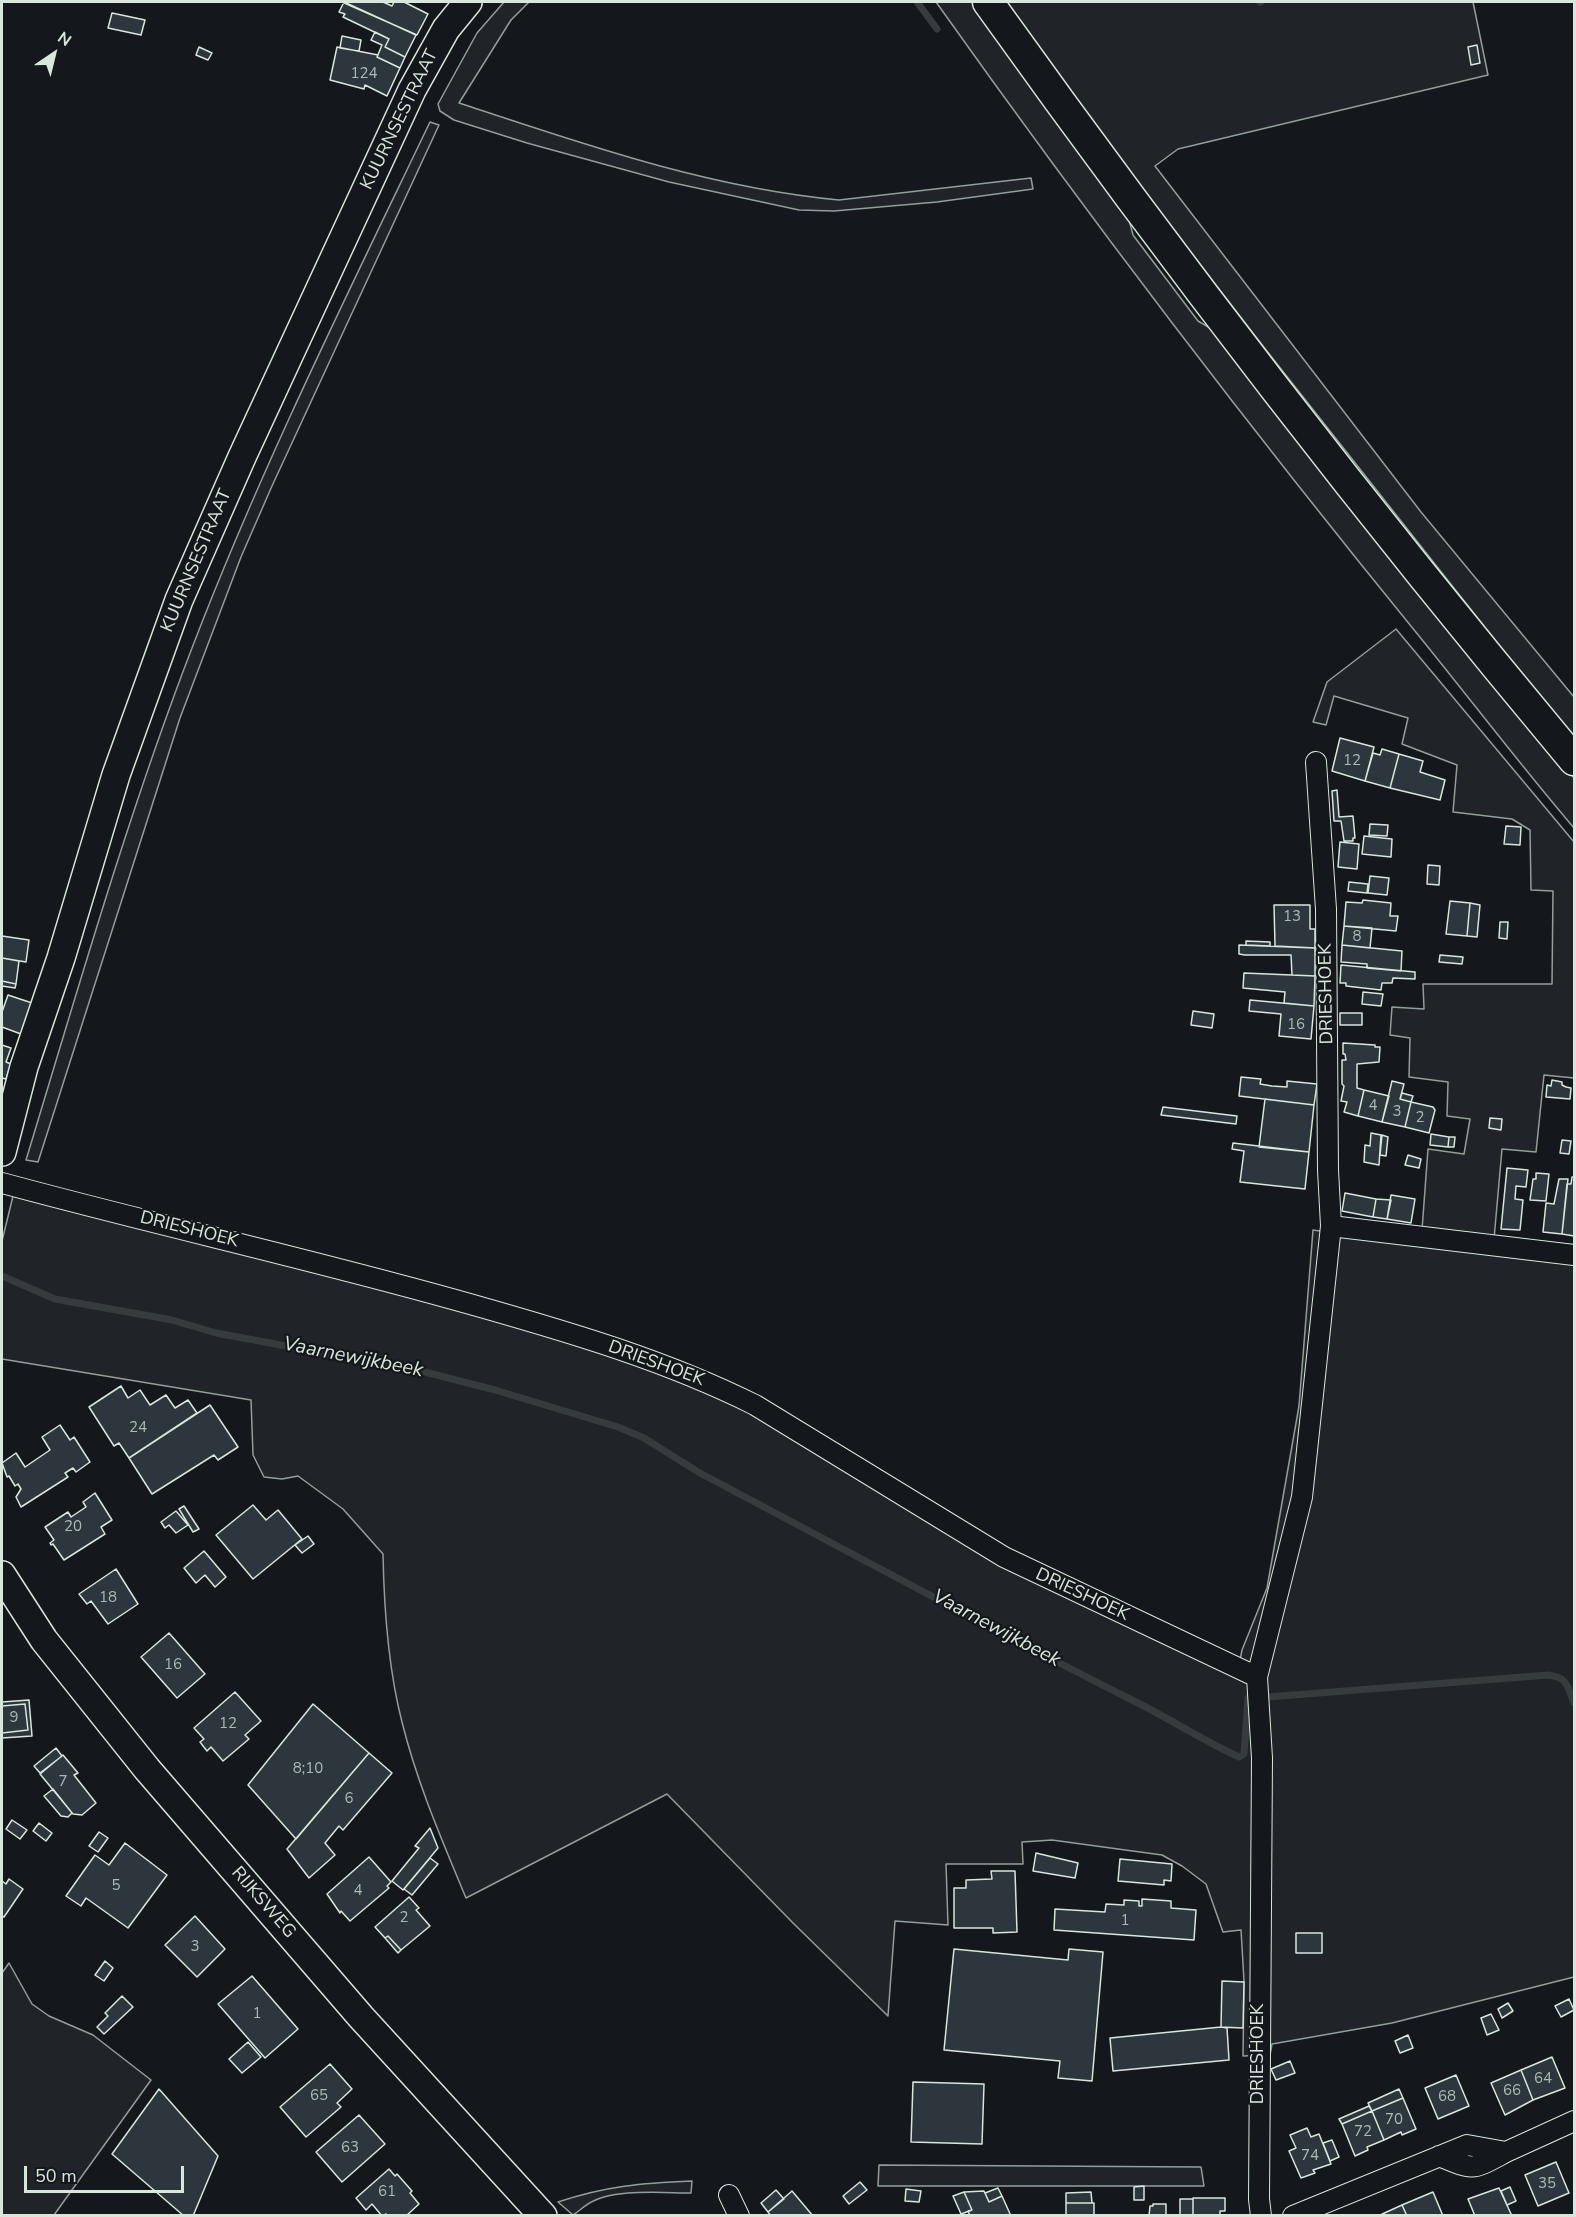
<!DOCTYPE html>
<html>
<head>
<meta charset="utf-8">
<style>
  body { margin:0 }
  #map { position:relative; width:1576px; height:2217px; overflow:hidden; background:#14181c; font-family:"Nunito Sans",sans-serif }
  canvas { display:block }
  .frame { position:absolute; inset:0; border:3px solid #d8e6dc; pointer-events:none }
  .north { position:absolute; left:24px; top:24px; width:60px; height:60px; -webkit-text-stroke:4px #14181c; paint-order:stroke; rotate:35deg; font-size:16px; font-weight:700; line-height:24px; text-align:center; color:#d8e6dc }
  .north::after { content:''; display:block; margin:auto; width:21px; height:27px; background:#d8e6dc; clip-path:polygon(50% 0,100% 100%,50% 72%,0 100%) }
  .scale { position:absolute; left:24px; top:2166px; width:160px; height:27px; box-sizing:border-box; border:3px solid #d8e6dc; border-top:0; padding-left:8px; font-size:18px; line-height:21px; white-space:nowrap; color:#d8e6dc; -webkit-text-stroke:4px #14181c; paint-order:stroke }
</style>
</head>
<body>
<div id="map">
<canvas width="1576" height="2217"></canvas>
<div class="frame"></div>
<div class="north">N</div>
<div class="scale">50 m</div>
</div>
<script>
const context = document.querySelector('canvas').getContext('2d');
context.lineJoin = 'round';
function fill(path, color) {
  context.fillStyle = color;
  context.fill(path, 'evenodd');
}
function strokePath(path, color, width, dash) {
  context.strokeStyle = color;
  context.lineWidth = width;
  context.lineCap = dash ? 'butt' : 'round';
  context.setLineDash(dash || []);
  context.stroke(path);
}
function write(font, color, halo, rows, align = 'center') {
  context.font = font + ' "Nunito Sans",sans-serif';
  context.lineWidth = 4.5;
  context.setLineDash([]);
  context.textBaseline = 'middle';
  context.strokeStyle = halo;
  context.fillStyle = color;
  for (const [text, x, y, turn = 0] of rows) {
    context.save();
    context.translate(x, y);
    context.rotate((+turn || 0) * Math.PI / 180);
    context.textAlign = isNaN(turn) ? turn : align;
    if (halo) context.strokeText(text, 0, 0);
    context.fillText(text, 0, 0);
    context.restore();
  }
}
const green = new Path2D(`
  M504 2H529L511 20 459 103C583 144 709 188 839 200L1031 178 1033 189 937 202 834 211 799 210 669 182 527 143 454 120 440 111 438 104 477 33Z
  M936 2H973L1127 212 1133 235 1198 321 1217 332 1407 576 1574 778V828C1521 766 1471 700 1419 636 1251 430 1090 219 936 2Z
  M1005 2H1473L1488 75 1178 149 1155 166 1421 512 1574 697V737L1517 668 1266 350 1151 201Z
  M430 122 439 125 272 486 241 557 180 718 38 1162 26 1160C78 989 128 814 192 648 261 468 347 295 430 122Z
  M1396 629 1574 842V1078L1544 1075 1536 1152 1502 1149 1494 1239 1422 1230 1428 1149 1464 1154 1470 1119 1447 1116 1448 1082 1409 1077 1410 1038 1390 1035 1392 1007 1424 1009 1423 984H1552L1553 891 1531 890 1530 830 1512 819 1453 812 1457 765 1402 744 1408 718 1334 696 1326 725 1313 722 1327 682Z
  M13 1196 410 1294 674 1375 725 1399 1237 1675 1242 1650 1267 1588 1299 1406 1313 1230 1367 1238 1574 1263V1977L1392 2023 1272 2044 1270 2055 1243 2056 1244 1981 1241 1930 1223 1932 1206 1884 1182 1866 1162 1855 1052 1840 1022 1842 1023 1864H946L948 1925 895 1921 888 2016 793 1923 667 1794 466 1898C442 1840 417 1783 402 1722 388 1668 384 1609 383 1554L343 1509 298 1476 282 1479 264 1477 253 1455 251 1400 2 1359V1241Z
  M9 1963 32 2004 49 2016 93 2035 151 2080 54 2215H2V1973Z
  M879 2165 1201 2167 1204 2186H878Z
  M692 2181 691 2193C662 2193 613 2188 588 2204 583 2207 578 2212 573 2215L558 2202C606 2186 642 2183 692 2181Z`);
fill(green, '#202428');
strokePath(green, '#939e99', 1.5);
strokePath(new Path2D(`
  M917 2 937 29
  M1260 2H1261
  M2 1276 55 1299 172 1320 216 1333 421 1371 495 1390 618 1427 644 1438 695 1470
  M698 1472C842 1548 985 1626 1130 1699 1167 1717 1202 1740 1239 1757L1244 1754 1248 1698
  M1268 1697 1548 1675C1568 1677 1567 1686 1574 1703`), '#363b3e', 7);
const building = new Path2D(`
  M342 2H383L392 6 394 2H404L428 14 417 35Z
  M344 2 416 35 405 57 385 47 389 39 343 17 345 14 339 12Z
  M112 13 145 20 141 35 108 28Z
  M375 32 389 39 385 47 405 57 400 68 377 57 382 45 371 40Z
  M342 36 361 40 359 51 340 48Z
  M1477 45 1480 63 1471 65 1468 47Z
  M199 47 212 53 208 60 196 55Z
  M337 47 378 55 377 57 400 68 387 96 365 85 364 89 330 80Z
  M1340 738 1374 747 1365 781 1332 771Z
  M1382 749 1399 754 1390 788 1365 781 1373 753 1380 755Z
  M1399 754 1423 761 1420 772 1445 780 1440 800 1390 788Z
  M1337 790 1339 817 1353 816 1355 838H1353V841H1344L1341 821H1334L1332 791Z
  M1370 824 1388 825 1387 836 1369 835Z
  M1506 826 1521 827 1520 845 1504 844Z
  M1364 836 1392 839 1391 857 1362 854Z
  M1340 842 1359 844 1357 869 1338 867Z
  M1428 865 1440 866 1439 885 1427 884Z
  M1370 876 1389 878 1387 895 1368 893Z
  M1349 882 1368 884 1367 893 1348 891Z
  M1363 900 1391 903 1390 916H1398L1396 931 1344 926 1346 902 1362 903Z
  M1450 901 1470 903 1467 936 1446 934Z
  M1470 903 1480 905 1477 937 1467 936Z
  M1274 905H1310V929H1315V948L1275 946Z
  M1500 922H1508L1507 939 1499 938Z
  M1344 926 1372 928 1370 948 1342 945Z
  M2 936 29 940 26 962 2 958Z
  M1246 941 1270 942V946L1246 945Z
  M1239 945 1315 948V976L1292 975 1291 955H1245L1239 954Z
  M1342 945 1402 951 1401 971 1367 968V964L1341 962Z
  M1440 955 1463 957 1462 964 1439 962Z
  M2 958 19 961 16 984 2 981Z
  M1341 965 1415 972V979L1393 978 1392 983H1382L1381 990 1346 986V983H1340Z
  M1244 973 1315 976 1314 1006 1284 1003 1285 992 1243 988Z
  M2 981 16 984 15 988 2 986Z
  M1363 992 1383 994 1381 1006 1362 1004Z
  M8 995 32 1003 21 1034 2 1027V1012Z
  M1250 1000 1314 1006 1311 1039 1279 1036 1281 1014 1249 1011Z
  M1193 1011 1214 1014 1212 1028 1191 1025Z
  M1340 1013H1362V1025H1340Z
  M1343 1043 1375 1045V1047H1380L1379 1062 1357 1064V1088L1364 1090 1358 1116 1344 1112 1347 1102 1341 1101 1344 1086 1342 1084V1060H1346L1345 1054H1343Z
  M2 1045 11 1048 6 1062 11 1064 6 1079 2 1078Z
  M1241 1077 1261 1079 1260 1084 1272 1086 1287 1087V1081L1317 1084 1314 1105 1239 1096Z
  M1552 1080 1562 1082V1085L1566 1087 1571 1088 1570 1099 1546 1097 1547 1085 1551 1086Z
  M1392 1081 1404 1084 1400 1099 1411 1102 1405 1127 1382 1122Z
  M1364 1090 1389 1096 1382 1122 1358 1116Z
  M1402 1093 1413 1096 1411 1102 1400 1099Z
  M1265 1099 1314 1105 1309 1152 1259 1147Z
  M1411 1102 1433 1107 1435 1110 1429 1133 1405 1127Z
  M1163 1107 1237 1116 1236 1124 1161 1115Z
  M1490 1118 1502 1119 1501 1130 1489 1128Z
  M1371 1133 1381 1135 1379 1165 1364 1162 1365 1145 1370 1146Z
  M1431 1134 1449 1137 1448 1147 1430 1145Z
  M1382 1135 1388 1137 1386 1156 1380 1155Z
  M1449 1137H1455L1454 1147H1448Z
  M1562 1140 1571 1141 1569 1154 1560 1153Z
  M1233 1143 1309 1152 1305 1189 1240 1182 1244 1151 1232 1149Z
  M1408 1155 1421 1159 1419 1168 1405 1165Z
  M1507 1168 1528 1170 1526 1187 1516 1186 1515 1199 1523 1200 1520 1230 1501 1229Z
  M1536 1173 1549 1174 1546 1201 1530 1200 1533 1179H1536Z
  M1572 1177H1574V1236L1562 1234 1567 1184H1571Z
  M1559 1179H1568L1562 1234 1543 1232 1546 1203 1554 1204Z
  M1345 1193 1376 1199 1373 1217 1342 1211Z
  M1391 1195 1415 1199 1411 1223 1387 1219Z
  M1376 1199 1391 1200 1387 1219 1373 1217Z
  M121 1386 128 1398 140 1390 150 1405 166 1395 175 1408 188 1400 197 1413 129 1458 119 1443 114 1446 89 1407Z
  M210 1405 238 1447 218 1460 214 1455 152 1494 129 1458Z
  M60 1425 70 1440 74 1437 90 1462 76 1472 73 1468 65 1473 68 1477 21 1507 16 1497 21 1489 18 1484 15 1486 9 1476 7 1477 2 1463 16 1453 25 1467 50 1450 42 1437Z
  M95 1493 112 1520 101 1527 105 1534 64 1560 53 1544 51 1545 50 1543 54 1540 45 1527 68 1512 71 1517 86 1507 83 1502Z
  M253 1505 266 1520 278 1510 302 1539 253 1579 216 1535Z
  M184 1506 199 1529 193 1532 179 1509Z
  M176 1511 188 1525 176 1533 169 1525 165 1528 161 1522Z
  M308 1536 314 1544 302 1553 295 1545Z
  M204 1551 226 1577 215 1587 205 1575 196 1583 184 1568Z
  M116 1569 138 1604 108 1624 91 1601 87 1604 79 1594Z
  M169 1633 205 1674 177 1698 141 1657Z
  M235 1692 261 1721 245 1735 249 1739 223 1761 211 1747 207 1751 200 1742 204 1739 194 1728Z
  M29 1700 32 1736 2 1738V1733L28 1730 25 1704 2 1706V1702Z
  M25 1704 28 1730 2 1733V1706Z
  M313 1704 369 1753 296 1839 248 1785Z
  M56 1748 62 1756 40 1773 34 1766Z
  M369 1753 392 1773 343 1830 339 1826 325 1843 335 1855 309 1878 287 1849Z
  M63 1755 78 1773 74 1775 96 1803 82 1815 73 1814 40 1774Z
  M53 1789 72 1813 68 1817 61 1816 44 1796Z
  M12 1820 27 1830 20 1839 6 1829Z
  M39 1823 52 1833 46 1841 33 1831Z
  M430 1828 438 1848 403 1890 392 1881 419 1848 415 1846Z
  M99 1832 108 1838 98 1852 89 1846Z
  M125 1843 167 1875 128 1928 86 1898 81 1906 66 1896 95 1855 109 1865Z
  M1036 1853 1078 1863 1075 1878 1033 1871Z
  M369 1857 391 1882 387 1886 389 1888 350 1921 341 1911 340 1913 327 1894Z
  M430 1858 438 1864 412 1895 404 1889Z
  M1120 1859 1172 1864 1171 1881 1164 1880V1885L1118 1881Z
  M991 1871H1015L1017 1932 993 1933V1928H954V1888H966V1880L992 1879Z
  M9 1879 23 1889 4 1917 2 1916V1881L6 1884Z
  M409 1897 419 1908 416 1910 430 1926 401 1950 388 1936 385 1938 375 1927Z
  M1142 1899 1171 1901V1908L1196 1910 1194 1940 1054 1930 1055 1909 1105 1912 1106 1904 1124 1905V1900L1139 1901V1906H1142Z
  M195 1916 225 1949 197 1977 165 1945Z
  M1296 1933H1322V1953H1296Z
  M388 1936 401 1950 398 1953 385 1938Z
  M954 1949 1068 1960 1069 1949 1103 1952 1092 2081 1058 2078 1060 2061 944 2050Z
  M105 1961 113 1968 104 1981 95 1975Z
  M252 1976 298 2029 265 2058 218 2004Z
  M1222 1981 1244 1982 1243 2028 1221 2027Z
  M122 1996 133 2007 104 2034 97 2027 108 2016 105 2013Z
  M1569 1999 1574 2010 1561 2017 1555 2006Z
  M1508 2003 1513 2011 1502 2018 1498 2009Z
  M1491 2014 1499 2030 1487 2035 1481 2018Z
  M1221 2027 1227 2028 1229 2060 1113 2071 1110 2038Z
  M1408 2035 1413 2048 1400 2053 1395 2041Z
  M248 2042 261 2057 242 2073 229 2059Z
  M1552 2057 1565 2088 1533 2100 1521 2070Z
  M1290 2061 1295 2073 1276 2080 1271 2069Z
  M330 2064 352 2089 337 2103 341 2107 306 2137 280 2107Z
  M1521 2070 1533 2100 1505 2115 1491 2083Z
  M1456 2075 1469 2106 1438 2119 1425 2088Z
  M913 2082 984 2084 982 2144 911 2142Z
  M159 2089 218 2156 193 2216H184L112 2154Z
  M1399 2089 1403 2098 1372 2111 1368 2103Z
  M1403 2098 1416 2129 1402 2135 1401 2132 1384 2140 1372 2111Z
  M1369 2106 1372 2111 1342 2124 1339 2119Z
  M1372 2111 1384 2140 1367 2147 1368 2150 1355 2156 1342 2124Z
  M359 2115 385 2144 342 2182 316 2152Z
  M1307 2128 1311 2137 1319 2134 1331 2164 1313 2170 1315 2173 1301 2178 1289 2151 1296 2148 1290 2135Z
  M1332 2140 1339 2157 1330 2161 1323 2143Z
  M1556 2162 1569 2193 1538 2206 1525 2175Z
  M389 2169 395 2176 397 2174 412 2191 410 2193 419 2204 406 2216H388L386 2214 382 2216 372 2204 366 2210 356 2198Z
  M860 2182 867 2190 849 2204 843 2196Z
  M1144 2186V2200H1134V2187Z
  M1510 2187 1516 2201 1507 2205 1501 2191Z
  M998 2188 1002 2196 989 2202 985 2193Z
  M1499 2188 1512 2216H1475L1468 2199Z
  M906 2189 921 2191 919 2202 905 2201Z
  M776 2190 784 2199 768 2212 761 2203Z
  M792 2191 813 2216H771L768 2212Z
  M984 2191 989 2202 1002 2196 1011 2216H970L968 2211 972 2210 964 2192Z
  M964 2192 972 2210 961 2214 953 2196Z
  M1091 2192 1092 2203H1066V2193Z
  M1433 2192 1443 2216H1407L1402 2205Z
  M1193 2198H1225V2211H1220V2216H1193Z
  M1180 2199H1193V2216H1180Z
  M1066 2203H1094V2216L1066 2215Z
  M1153 2204H1166V2216H1149L1150 2206H1153Z
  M1402 2205 1407 2216H1378Z`);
fill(building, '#2c363c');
strokePath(building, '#d8e6dc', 1.5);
const street = new Path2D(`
  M2 1183C160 1226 320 1261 477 1306 572 1333 667 1361 755 1405L1004 1557 1257 1677 1302 1497 1331 1226 1328 1170 1326 909 1316 762
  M1331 1226 1574 1255
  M1257 1677 1262 1758 1259 2199 1261 2216
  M1439 2156C1475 2171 1472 2170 1506 2152
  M729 2195 739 2216
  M1293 2216 1467 2145 1506 2152 1574 2121`);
const secondary = new Path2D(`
  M2 1152 24 1067 61 958 116 775 179 600 242 457 412 90 446 29 468 2
  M2 1575 44 1640 147 1769 361 2017 543 2216`);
const primary = new Path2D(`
  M988 2C1173 261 1369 515 1574 760`);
strokePath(street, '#d8e6dc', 22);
strokePath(secondary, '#d8e6dc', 30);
strokePath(primary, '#d8e6dc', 33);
strokePath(street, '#14181c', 20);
strokePath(secondary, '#14181c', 27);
strokePath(primary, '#14181c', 30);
write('15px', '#adbab4', null, [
  ["124",364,74],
  ["12",1352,761],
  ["13",1292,917],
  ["8",1357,937],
  ["16",1296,1025],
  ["4",1373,1106],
  ["3",1397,1112],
  ["2",1420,1118],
  ["24",138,1428],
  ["20",73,1527],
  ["18",108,1598],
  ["16",173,1665],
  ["9",14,1718],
  ["12",228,1724],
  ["8;10",308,1769],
  ["7",63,1782],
  ["6",349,1799],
  ["5",116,1886],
  ["4",358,1891],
  ["2",404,1918],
  ["1",1125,1921],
  ["3",195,1947],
  ["1",257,2014],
  ["64",1543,2079],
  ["66",1512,2091],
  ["65",319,2096],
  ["68",1447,2097],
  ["70",1394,2120],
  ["72",1363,2132],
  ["63",350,2148],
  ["74",1310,2156],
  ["35",1547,2184],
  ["61",387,2192]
]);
write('18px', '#d8e6dc', '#14181c', [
  ["KUURNSESTRAAT",400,120,-64],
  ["KUURNSESTRAAT",197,561,-67],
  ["DRIESHOEK",1327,994,-91],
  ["DRIESHOEK",189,1230,14],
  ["DRIESHOEK",656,1364,20],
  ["DRIESHOEK",1082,1595,25],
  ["RIJKSWEG",263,1903,49],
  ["DRIESHOEK",1259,2054,-90]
]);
write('italic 20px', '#d8e6dc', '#14181c', [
  ["Vaarnewijkbeek",353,1358,11],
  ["Vaarnewijkbeek",996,1629,28]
]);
</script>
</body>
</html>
